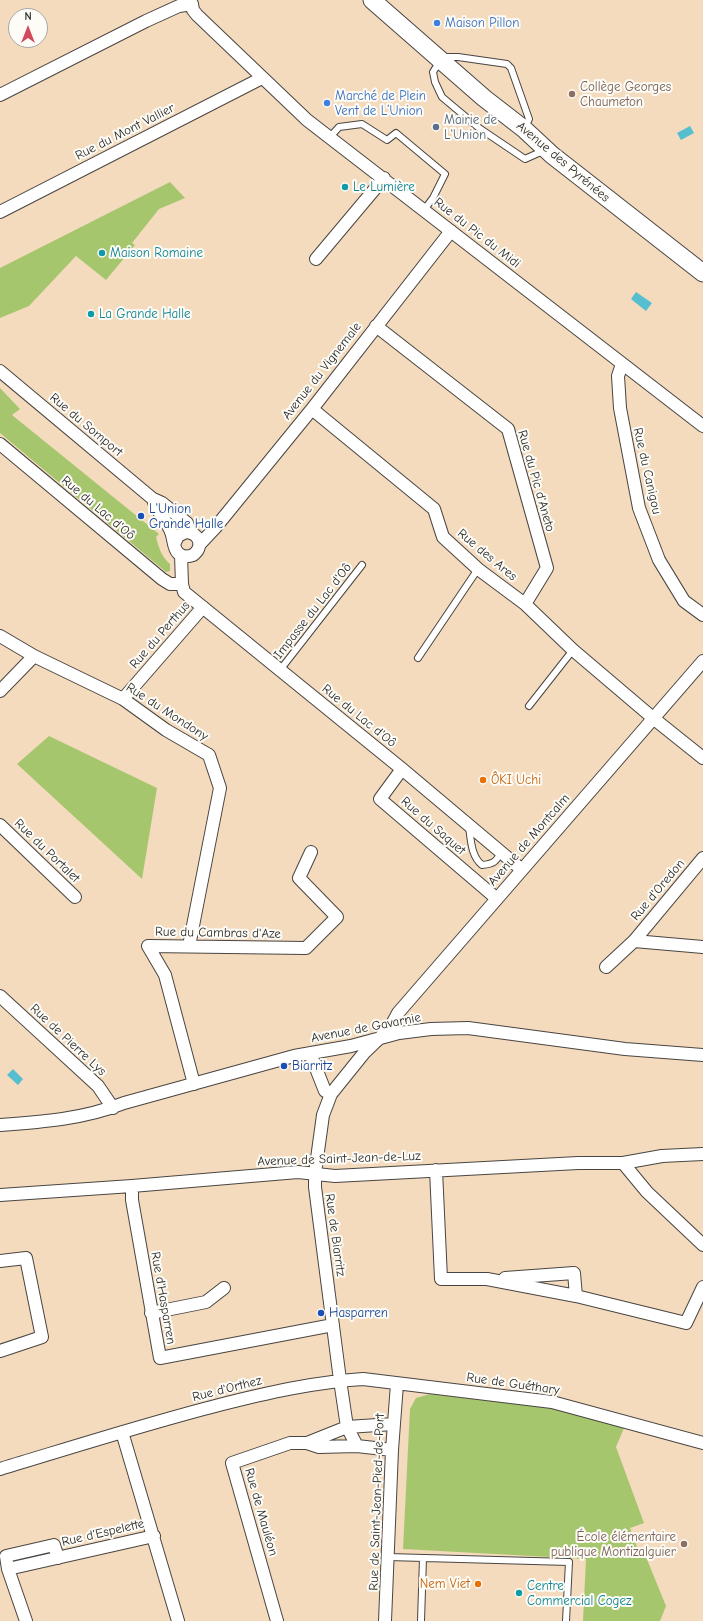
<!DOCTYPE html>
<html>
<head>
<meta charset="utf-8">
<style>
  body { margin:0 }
  #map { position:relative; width:703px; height:1621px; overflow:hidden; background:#f4dbbe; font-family:"Comic Neue",sans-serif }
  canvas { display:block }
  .north { position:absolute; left:8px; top:8px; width:40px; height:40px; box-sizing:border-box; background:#fdfcf7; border:1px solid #a9a8a5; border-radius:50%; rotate:0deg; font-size:11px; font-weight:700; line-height:16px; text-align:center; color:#2b2b2b }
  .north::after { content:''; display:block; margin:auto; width:14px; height:18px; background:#d1495b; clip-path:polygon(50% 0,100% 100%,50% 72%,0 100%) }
</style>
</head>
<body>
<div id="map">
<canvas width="703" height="1621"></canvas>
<div class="north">N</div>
</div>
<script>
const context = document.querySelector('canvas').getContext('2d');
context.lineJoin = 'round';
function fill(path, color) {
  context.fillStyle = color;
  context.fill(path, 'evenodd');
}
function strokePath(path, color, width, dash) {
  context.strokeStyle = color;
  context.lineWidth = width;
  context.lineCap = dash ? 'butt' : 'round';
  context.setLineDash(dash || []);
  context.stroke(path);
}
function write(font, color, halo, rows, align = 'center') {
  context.font = font + ' "Comic Neue",sans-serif';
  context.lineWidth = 4;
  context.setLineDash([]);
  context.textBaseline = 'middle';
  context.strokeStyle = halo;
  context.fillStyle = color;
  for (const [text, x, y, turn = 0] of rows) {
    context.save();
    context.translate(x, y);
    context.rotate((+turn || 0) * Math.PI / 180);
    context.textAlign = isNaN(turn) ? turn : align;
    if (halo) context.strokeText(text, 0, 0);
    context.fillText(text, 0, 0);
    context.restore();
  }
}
fill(new Path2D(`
  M170 182 185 198 159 209 132 243 135 245 106 280 76 256 29 306 0 318V268Z
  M0 388 20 409 12 415 159 534 156 537C159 548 161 556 170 564V571L166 572 0 433Z
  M49 736 157 788 142 879 17 764Z
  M430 1394 550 1408 624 1428 616 1447 644 1523 630 1528 641 1558 646 1557 666 1606 660 1621H583L586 1559 403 1549 410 1409 416 1398Z`), '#a6c66e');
fill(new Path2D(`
  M690 126 694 133 681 140 677 133Z
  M636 292 652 303 646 311 631 299Z
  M13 1069 23 1079 18 1085 7 1075Z`), '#55bfd0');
const lane = new Path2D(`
  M443 57H458L507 64 511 68 529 119 525 127
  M440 61 433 72 435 82 442 97 479 128 525 159 545 150
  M330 137 339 127 362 124 387 140 396 133 445 174 433 198 424 210
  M418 658 478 569
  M280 670 362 565
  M529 706 573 650
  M469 827C471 840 471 856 482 865 493 864 497 862 501 851
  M388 1557 569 1562 566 1621
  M421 1621 423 1558`);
const street = new Path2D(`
  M192 4 193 10 197 15 307 120 703 426
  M0 95 146 21 179 6 192 4
  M0 212 262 78
  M316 259 384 178
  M376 326 508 429 547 568 525 604
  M622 364 618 376 620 408 639 508 659 560 684 601 703 615
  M0 371 153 499 162 503 187 523 190 532
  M312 409 434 509 443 537 478 569 525 604 573 650 653 718 703 758
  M0 444 162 579 170 584H182
  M153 499C156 512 167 520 171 532 174 539 173 548 178 553 182 557 188 557 193 555 204 547 200 533 186 532L178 536 174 544
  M200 544 215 528 312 409 451 231
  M181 555 182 584 184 592 402 769 521 869
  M0 636 34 656 123 699 166 730 209 755 220 788 189 946
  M0 691 34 656
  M123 699 203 607
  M402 769 380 799 496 898
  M0 825 75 897
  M634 941 703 947
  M606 967 634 941 703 858
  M0 996 98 1086 113 1108
  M310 1053 323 1086 325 1091 331 1094
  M194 1084 165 975 148 946 306 948 337 917 299 878 311 852
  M0 1125C42 1122 84 1119 124 1103L294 1056 351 1046 399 1033 431 1029 468 1028 625 1049 703 1055
  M623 1163 647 1192 703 1245
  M436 1170 441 1279H487L576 1296 686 1323 703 1287
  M132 1186V1200L160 1358 333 1325
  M0 1195 132 1186 298 1172 335 1176 578 1163H623L662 1156 703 1154
  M0 1261 26 1258 42 1337 0 1351
  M505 1278 574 1273 576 1296
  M151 1313 206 1302 224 1288
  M122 1432 178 1621
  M307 1443 319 1447 357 1446
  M392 1450 357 1446 347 1427 340 1380 315 1187V1173L323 1115 331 1094 364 1053 390 1028 398 1013 703 661
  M0 1469C73 1447 145 1424 219 1405 266 1393 314 1382 363 1379L552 1402 703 1443
  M8 1569 6 1556 54 1545 58 1558
  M26 1621 8 1569 154 1536
  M277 1621 232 1463 290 1443H307L347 1427 393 1424
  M385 1621 392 1450 397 1384`);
const secondary = new Path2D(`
  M372 0 484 98 524 129 552 155 703 273`);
strokePath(lane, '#494541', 8);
strokePath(street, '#494541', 14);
strokePath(secondary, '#494541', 19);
strokePath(lane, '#fff', 6);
strokePath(street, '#fff', 12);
strokePath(secondary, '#fff', 17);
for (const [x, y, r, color] of [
  [437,23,4,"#3f7fe0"],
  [572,94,4,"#8d6e63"],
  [327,103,4,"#3f7fe0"],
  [436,127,4,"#5c6f8a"],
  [345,187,4,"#0f9aa8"],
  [102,253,4,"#0f9aa8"],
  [91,314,4,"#0f9aa8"],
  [141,516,4,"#1a4fb4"],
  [483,780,4,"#e8710a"],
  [284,1066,4,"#1a4fb4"],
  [321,1313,4,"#1a4fb4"],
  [684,1544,4,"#8d6e63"],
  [478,1584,4,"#e8710a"],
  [519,1593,4,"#0f9aa8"]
]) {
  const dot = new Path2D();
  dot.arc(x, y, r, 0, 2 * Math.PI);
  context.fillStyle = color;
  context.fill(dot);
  strokePath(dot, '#fdfcf7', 1.5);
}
write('13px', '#366cbe', '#fdfcf7', [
  ["Maison Pillon",445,23],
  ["Marché de Plein",335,96],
  ["Vent de L’Union",335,111]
], 'left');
write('13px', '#785e54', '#fdfcf7', [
  ["Collège Georges",580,87],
  ["Chaumeton",580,102],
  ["École élémentaire",676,1537,"right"],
  ["publique Montizalguier",676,1552,"right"]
], 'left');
write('13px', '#4e5e75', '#fdfcf7', [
  ["Mairie de",444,120],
  ["L'Union",444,135]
], 'left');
write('13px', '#2b2b2b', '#fdfcf7', [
  ["Rue du Mont Vallier",125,132,-27],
  ["Avenue des Pyrénées",563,162,40],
  ["Rue du Pic du Midi",477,233,38],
  ["Avenue du Vignemale",322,371,-52],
  ["Rue du Somport",86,425,40],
  ["Rue du Canigou",647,471,77],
  ["Rue du Pic d'Aneto",536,481,74],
  ["Rue du Lac d'Oô",98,508,40],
  ["Rue des Ares",487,555,40],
  ["Impasse du Lac d'Oô",313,611,-52],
  ["Rue du Perthus",160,635,-49],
  ["Rue du Mondony",167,712,33],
  ["Rue du Lac d'Oô",359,716,39],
  ["Rue du Saquet",433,826,41],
  ["Avenue de Montcalm",529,840,-49],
  ["Rue du Portalet",47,851,44],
  ["Rue d'Oredon",658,890,-50],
  ["Rue du Cambras d'Aze",218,933,1],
  ["Avenue de Gavarnie",366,1028,-11],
  ["Rue de Pierre Lys",68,1040,43],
  ["Avenue de Saint-Jean-de-Luz",339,1159,-2],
  ["Rue de Biarritz",335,1235,82],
  ["Rue d'Hasparren",163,1298,80],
  ["Rue de Guéthary",513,1384,8],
  ["Rue d'Orthez",227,1389,-14],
  ["Rue de Saint-Jean-Pied-de-Port",377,1502,-88],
  ["Rue de Mauléon",261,1512,74],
  ["Rue d'Espelette",103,1533,-13]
]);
write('13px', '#0d838f', '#fdfcf7', [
  ["Le Lumière",353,187],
  ["Maison Romaine",110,253],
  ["La Grande Halle",99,314],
  ["Centre",527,1586],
  ["Commercial Cogez",527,1601]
], 'left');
write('13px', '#164399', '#fdfcf7', [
  ["L'Union",149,509],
  ["Grande Halle",149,524],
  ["Biarritz",292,1066],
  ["Hasparren",329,1313]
], 'left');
write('13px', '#c56008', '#fdfcf7', [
  ["ÔKI Uchi",491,780],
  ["Nem Viet",470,1584,"right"]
], 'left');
</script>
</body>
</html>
